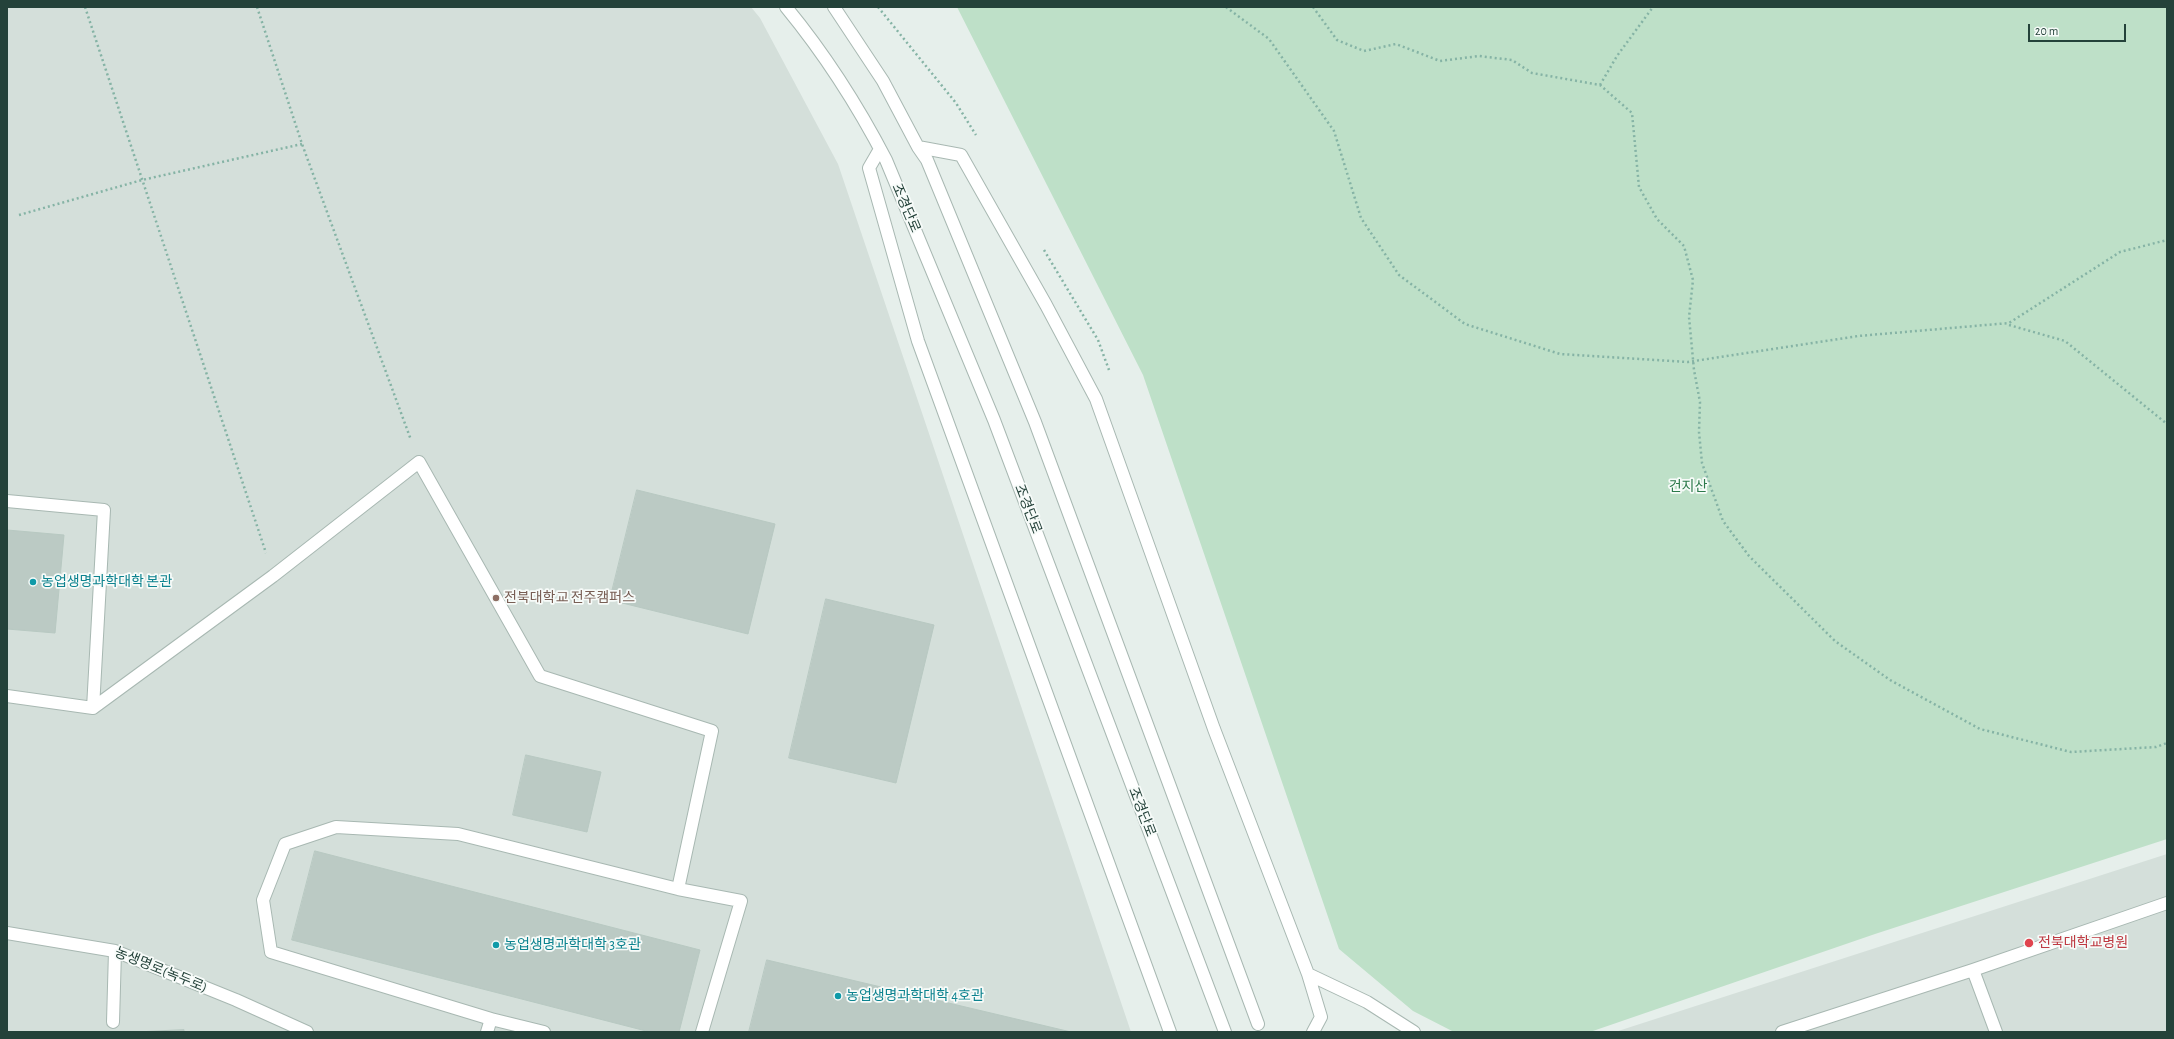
<!DOCTYPE html>
<html>
<head>
<meta charset="utf-8">
<style>
  body { margin:0 }
  #map { position:relative; width:2174px; height:1039px; overflow:hidden; background:#e6efeb; font-family:"Alegreya Sans",sans-serif }
  canvas { display:block }
  .frame { position:absolute; inset:0; border:8px solid #24423a; pointer-events:none }
  .scale { position:absolute; left:2028px; top:24px; width:98px; height:18px; box-sizing:border-box; border:2px solid #24423a; border-top:0; padding-left:5px; font-size:12px; line-height:14px; white-space:nowrap; color:#24423a; -webkit-text-stroke:3px #f7fbf9; paint-order:stroke }
</style>
</head>
<body>
<div id="map">
<canvas width="2174" height="1039"></canvas>
<div class="frame"></div>
<div class="scale">20 m</div>
</div>
<script>
const context = document.querySelector('canvas').getContext('2d');
context.lineJoin = 'round';
function fill(path, color) {
  context.fillStyle = color;
  context.fill(path, 'evenodd');
}
function strokePath(path, color, width, dash) {
  context.strokeStyle = color;
  context.lineWidth = width;
  context.lineCap = dash ? 'butt' : 'round';
  context.setLineDash(dash || []);
  context.stroke(path);
}
function write(font, color, halo, rows, align = 'center') {
  context.font = font + ' "Alegreya Sans","Noto Sans KR",sans-serif';
  context.lineWidth = 3.5;
  context.setLineDash([]);
  context.textBaseline = 'middle';
  context.strokeStyle = halo;
  context.fillStyle = color;
  for (const [text, x, y, turn = 0] of rows) {
    context.save();
    context.translate(x, y);
    context.rotate((+turn || 0) * Math.PI / 180);
    context.textAlign = isNaN(turn) ? turn : align;
    if (halo) context.strokeText(text, 0, 0);
    context.fillText(text, 0, 0);
    context.restore();
  }
}
fill(new Path2D(`
  M7 7H751L760 18 838 164 1131 1032H7Z
  M2167 854V1032H1615Z`), '#d4dfda');
fill(new Path2D(`
  M957 7H2167V839L1875 934 1590 1032H1454L1413 1011 1339 949 1143 375Z`), '#bee0c8');
const building = new Path2D(`
  M637 490 775 524 748 634 610 600Z
  M7 530 64 535 55 633 7 629Z
  M826 599 934 625 896 783 789 758Z
  M526 755 601 772 587 832 513 815Z
  M315 851 700 950 679 1032H650L292 940Z
  M767 960 1071 1032H749Z
  M184 1030V1032H137Z`);
fill(building, '#bbcac4');
strokePath(building, '#b8c9c2', 1);
const service = new Path2D(`
  M7 501 104 510 93 708
  M7 696 93 708 273 576 419 462 540 676 712 731 678 889 741 901 702 1032
  M7 933 115 951 236 1000 307 1032
  M1973 970 1996 1032
  M113 1022 115 951
  M487 1032 491 1019
  M544 1032 491 1019 271 952 263 900 285 844 336 827 458 834 678 889
  M1782 1032 1973 970 2167 903`);
const tertiary = new Path2D(`
  M786 7C823 52 859 108 886 160L994 420 1225 1032
  M834 7 883 81 918 147 927 160 1035 422 1258 1024
  M918 147 961 155 1046 305 1096 399 1214 729 1308 974 1321 1017 1313 1032
  M880 149 869 168 918 341 1170 1032
  M1308 974 1367 1002 1414 1032`);
strokePath(service, '#a8b8b2', 14);
strokePath(tertiary, '#a8b8b2', 14);
strokePath(new Path2D(`
  M85 7 266 553
  M257 7 302 144 411 440
  M878 7 956 103 976 135
  M1226 7 1269 39 1334 131 1361 218 1399 275 1465 324 1560 354 1688 362 1858 336 2009 323 2120 252 2167 240
  M1313 7 1337 40 1364 51 1396 44 1440 61 1479 56 1512 60 1532 73 1600 85 1632 113 1639 187 1657 219 1684 246 1693 280 1689 317 1694 370 1700 402 1699 432 1702 463 1723 521 1749 556 1835 641 1890 680 1980 729 2071 752 2156 747 2167 743
  M905 8V7
  M1600 85 1617 56 1653 7
  M19 215 142 180 302 144
  M1044 250 1098 340 1109 370
  M2009 325 2065 341 2167 424`), '#85b3a5', 2.5, [2, 3]);
strokePath(service, '#fff', 12);
strokePath(tertiary, '#fff', 12);
for (const [x, y, r, color] of [
  [33,582,4,"#0f9aa8"],
  [496,598,4,"#8d6e63"],
  [2029,943,5,"#e0444e"],
  [496,945,4,"#0f9aa8"],
  [838,996,4,"#0f9aa8"]
]) {
  const dot = new Path2D();
  dot.arc(x, y, r, 0, 2 * Math.PI);
  context.fillStyle = color;
  context.fill(dot);
  strokePath(dot, '#f7fbf9', 1.5);
}
write('14px', '#24423a', '#f7fbf9', [
  ["조경단로",906,208,67],
  ["조경단로",1028,509,69],
  ["조경단로",1142,812,69],
  ["농생명로(녹두로)",161,970,22]
]);
write('14px', '#2c7a4b', '#f7fbf9', [
  ["건지산",1688,487]
]);
write('14px', '#0d838f', '#f7fbf9', [
  ["농업생명과학대학 본관",41,582],
  ["농업생명과학대학 3호관",504,945],
  ["농업생명과학대학 4호관",846,996]
], 'left');
write('14px', '#785e54', '#f7fbf9', [
  ["전북대학교 전주캠퍼스",504,598]
], 'left');
write('14px', '#be3a42', '#f7fbf9', [
  ["전북대학교병원",2038,943]
], 'left');
</script>
</body>
</html>
